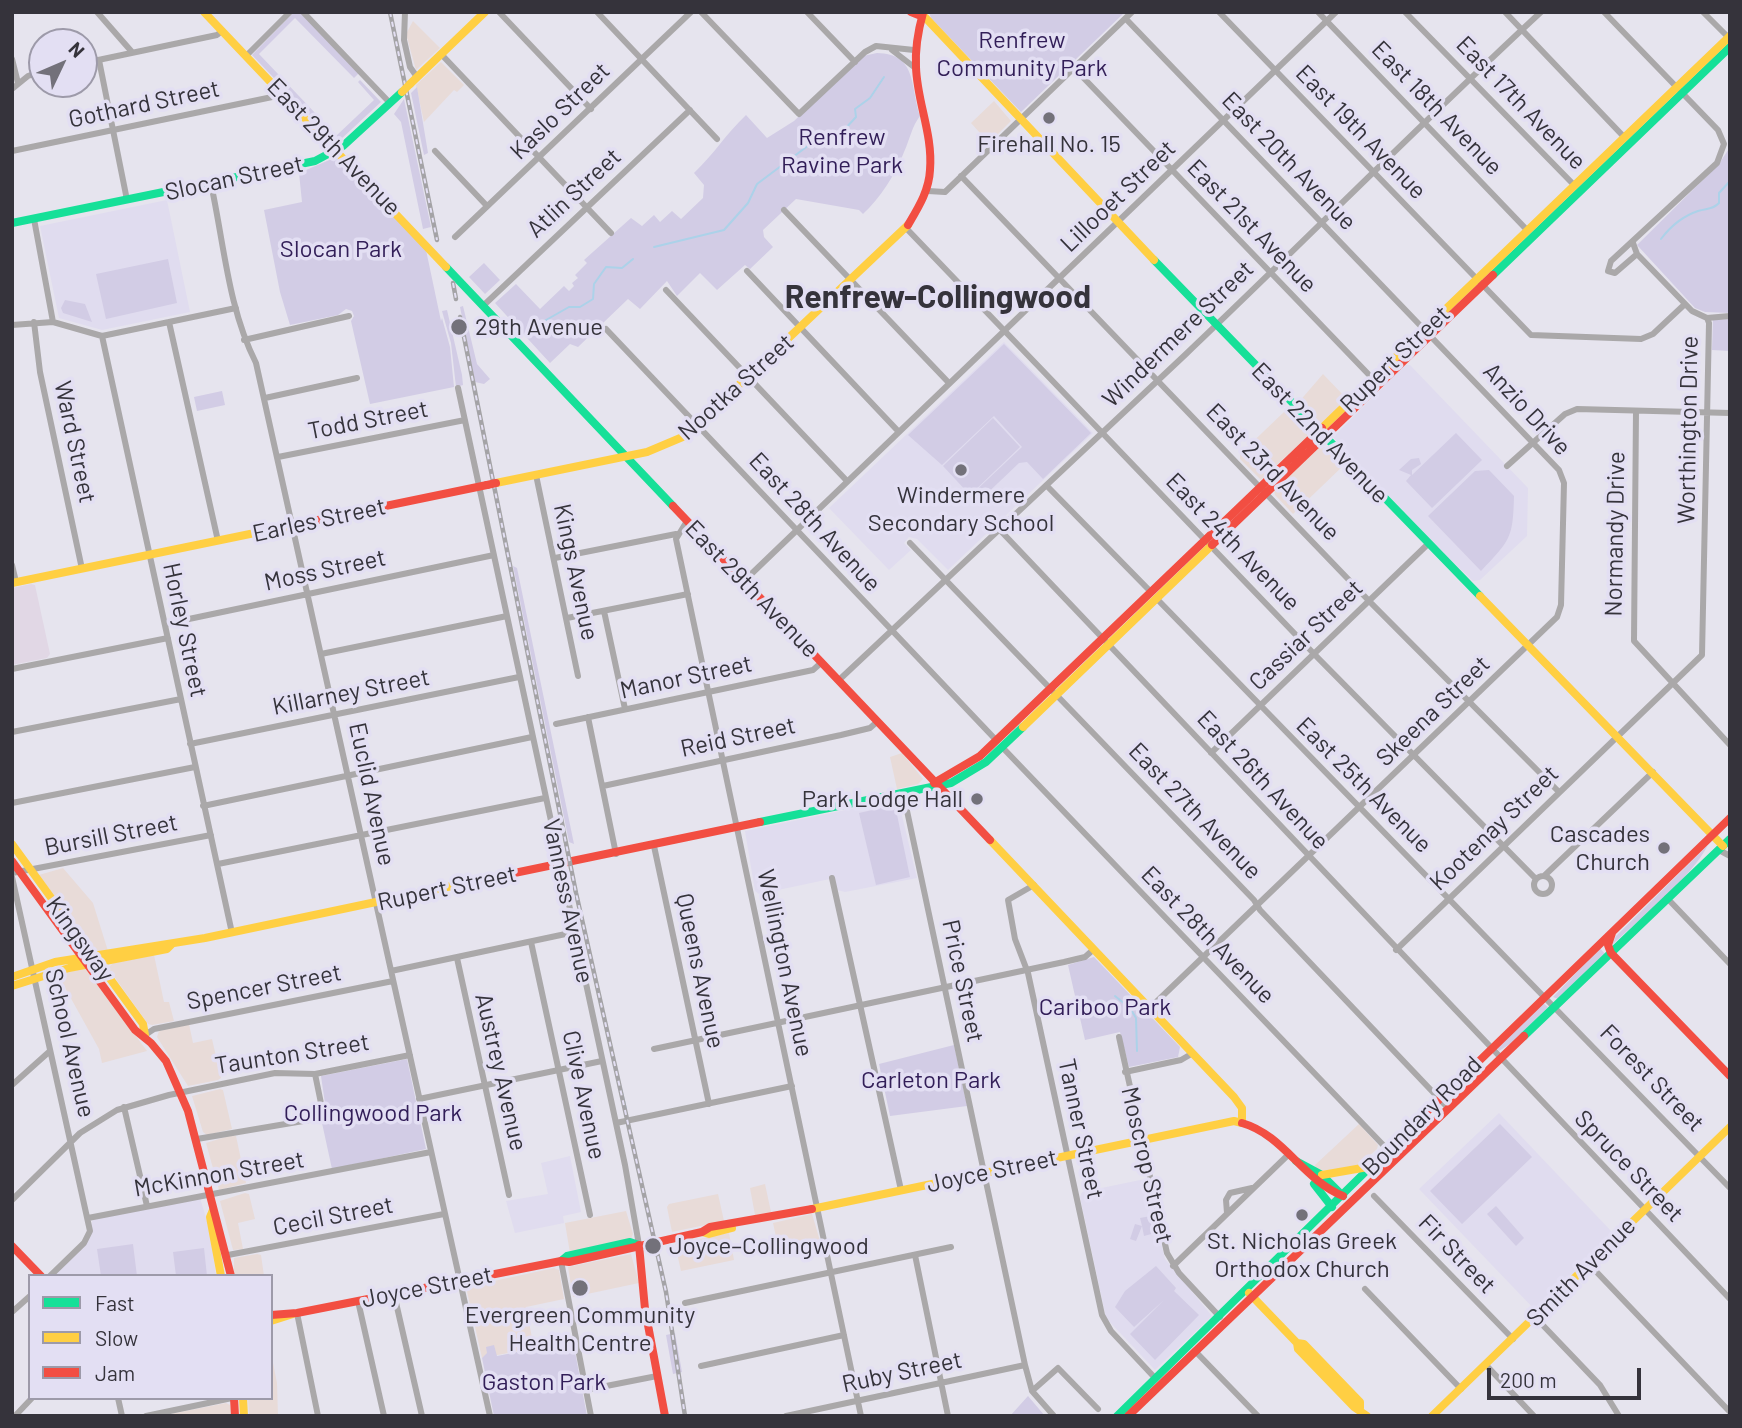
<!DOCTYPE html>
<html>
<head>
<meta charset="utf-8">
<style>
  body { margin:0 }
  #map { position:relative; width:1742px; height:1428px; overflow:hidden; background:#e6e4ee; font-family:Barlow,sans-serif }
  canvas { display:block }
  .frame { position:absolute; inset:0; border:14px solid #35333b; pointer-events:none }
  .legend { position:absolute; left:28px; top:1274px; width:245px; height:126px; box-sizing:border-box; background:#e3dff3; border:2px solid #9d9aa9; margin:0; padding:9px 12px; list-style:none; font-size:21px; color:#35333b }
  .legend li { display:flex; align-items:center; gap:14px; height:35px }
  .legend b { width:35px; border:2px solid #9d9aa9 }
  .north { position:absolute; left:28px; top:28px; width:70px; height:70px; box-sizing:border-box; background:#e3dff3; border:2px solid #9d9aa9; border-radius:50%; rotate:46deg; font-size:19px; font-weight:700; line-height:28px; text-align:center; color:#35333b }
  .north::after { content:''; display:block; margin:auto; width:24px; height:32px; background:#73717a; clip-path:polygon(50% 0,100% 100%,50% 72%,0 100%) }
  .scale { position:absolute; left:1487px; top:1368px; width:154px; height:32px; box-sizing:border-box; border:4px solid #35333b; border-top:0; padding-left:9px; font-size:21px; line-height:24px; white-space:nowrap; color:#35333b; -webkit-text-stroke:5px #e3dff3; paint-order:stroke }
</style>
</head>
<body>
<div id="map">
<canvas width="1742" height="1428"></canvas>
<div class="frame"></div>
<ul class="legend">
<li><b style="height:9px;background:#16e098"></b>Fast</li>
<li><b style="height:9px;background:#ffcf43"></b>Slow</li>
<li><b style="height:9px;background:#f24e42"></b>Jam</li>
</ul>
<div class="north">N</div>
<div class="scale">200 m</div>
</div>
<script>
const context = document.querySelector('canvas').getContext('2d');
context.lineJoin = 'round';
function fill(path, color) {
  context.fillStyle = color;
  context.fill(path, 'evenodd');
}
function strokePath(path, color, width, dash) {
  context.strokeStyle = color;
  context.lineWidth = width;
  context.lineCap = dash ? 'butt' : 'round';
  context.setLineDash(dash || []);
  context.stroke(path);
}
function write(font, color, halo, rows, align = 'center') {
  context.font = font + ' Barlow,sans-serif';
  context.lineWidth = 7;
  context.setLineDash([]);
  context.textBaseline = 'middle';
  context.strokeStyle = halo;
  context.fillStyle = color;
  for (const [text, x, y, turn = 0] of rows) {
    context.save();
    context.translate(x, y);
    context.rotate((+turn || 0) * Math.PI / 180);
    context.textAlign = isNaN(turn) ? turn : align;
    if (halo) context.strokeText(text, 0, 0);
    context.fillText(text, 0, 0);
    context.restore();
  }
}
fill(new Path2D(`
  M413 21 440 48 416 70 406 34Z
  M441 62 464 85 457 92 454 90 424 122 416 85Z
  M994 101 1011 121 989 143 971 123Z
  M1323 374 1348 400 1321 423 1298 403Z
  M1291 410 1310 434 1261 480 1240 459V454L1285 411Z
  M1322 445 1344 465 1293 514 1275 495 1274 490Z
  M902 753 923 779 918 784 897 789 890 757Z
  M63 868 93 903 108 951H95L39 875Z
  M154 955 164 1002H169L174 1021 152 1025 148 1024 108 968 113 963Z
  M85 968 147 1051 102 1063 99 1049 58 975Z
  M189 1024 193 1043 212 1039 221 1078 218 1080 188 1086 157 1037 159 1031Z
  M220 1089 223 1090 232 1129 207 1135 203 1132 192 1096Z
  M1359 1124 1378 1145 1377 1149 1358 1166 1324 1171 1316 1168 1315 1165Z
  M232 1135 236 1136 246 1183 219 1190 206 1143Z
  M765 1184 771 1212 755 1215 750 1188Z
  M245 1193 249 1194 255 1219 238 1223 243 1249 233 1250 220 1201Z
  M718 1194 724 1221 672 1232 667 1207 669 1204Z
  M626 1211 633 1234 631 1239 570 1253 565 1223Z
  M812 1214 820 1241 779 1250 773 1223Z
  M729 1233 734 1260 681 1271 675 1244Z
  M257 1254 261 1255 264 1276H234V1258Z
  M631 1254 639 1283 573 1297 568 1267Z
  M554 1268 559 1270 564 1299 526 1307 534 1348 482 1358 466 1287Z
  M271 1353 277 1383 278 1416H249L248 1398H271Z
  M226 1403 230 1405 232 1416H160Z`), '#e8dbd8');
fill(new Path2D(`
  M31 584 35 585 50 654 47 658 12 665V588Z`), '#e1d7e5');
fill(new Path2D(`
  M167 200 190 312 102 330 59 318 40 226Z
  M1004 342 1093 433 948 570 917 539 909 537 904 543 911 550 889 570 829 508Z
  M1405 365H1410L1528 488 1527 536 1480 580 1473 581 1438 548 1333 437Z
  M898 799 917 878 845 892 837 890 830 879 759 894 755 891 745 831Z
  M1499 1113 1613 1233 1536 1311 1419 1189Z
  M570 1156 581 1212 563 1216 564 1223 515 1233 506 1201 548 1194 541 1163Z
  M1145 1179 1165 1259 1212 1316 1155 1370 1106 1318 1080 1197 1082 1192Z
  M200 1198 210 1231 216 1276H54L85 1245 93 1219Z`), '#e0dcef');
fill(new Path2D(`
  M294 12H301L359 73 354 78 295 18 259 54 317 115 312 118 252 55Z
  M929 12H1125L1021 112 931 18Z
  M877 53C917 54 910 85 920 116 912 126 910 139 904 152 896 174 880 198 863 214L859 210 796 199 763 230 764 237 773 247 750 269 745 265 717 290 700 273 677 296 667 281 640 309 628 299 578 347 570 344 550 363 495 303 516 284 540 309 564 286 569 291 574 286 572 283 578 278 575 275 587 263 584 260 631 218 642 226 654 215 660 222 672 211 681 219 703 198 704 185 694 173C715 153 725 135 746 115L767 138 794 121 863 56Z
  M360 80 381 102 339 141 318 120 336 136 374 100 358 82Z
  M417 87 428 153 424 155 411 93Z
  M404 99 431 227 423 229 401 122 394 114Z
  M1730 147V313L1705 312 1695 308 1637 245 1719 164Z
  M334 158 340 159 426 250 441 321 442 318 450 347 454 387 370 404 351 321 354 316 352 311 346 309 338 315 290 325 280 292 264 210 302 202 299 173Z
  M168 259 177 303 106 319 96 274Z
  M484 263 500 280 485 294 469 277Z
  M65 300 85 304 92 322 63 313 61 308Z
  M463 306 477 364 490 379 484 384 475 382 460 307Z
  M447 310 462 375 463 385 456 387 451 343 442 311Z
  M1730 319V351L1712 350 1713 320Z
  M1004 344 1091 433 1043 479 1027 462 1019 463 977 503 970 496 1022 447 994 416 942 465 908 435Z
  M222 391 225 405 197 411 194 397Z
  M993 418 1020 447 970 495 943 466Z
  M1456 433 1482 460 1432 508 1406 481 1411 475 1399 470 1411 459 1419 458 1421 464 1412 470V475Z
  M1489 470 1514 496C1513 539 1510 540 1481 571L1428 516 1475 471Z
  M513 566 517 568 574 844 569 842Z
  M895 805 910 877 876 885 859 813Z
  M1708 845C1691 878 1641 918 1612 945L1616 936Z
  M1600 948 1605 954 1558 999 1553 997Z
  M1094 957 1180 1047 1178 1057 1129 1067 1120 1032 1085 1040 1068 965Z
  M1543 1003 1548 1007 1513 1042 1499 1051 1497 1048Z
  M954 1045 967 1106 890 1116 879 1064Z
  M407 1059 426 1149 332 1169 322 1123 327 1117 321 1076Z
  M1500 1124 1532 1157 1462 1224 1430 1191Z
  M1496 1206 1524 1238 1516 1246 1487 1214Z
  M1151 1216 1155 1233 1144 1236 1142 1226 1136 1241 1130 1239 1135 1224 1142 1226 1140 1218Z
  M133 1244 137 1276H101L97 1249Z
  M204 1248 207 1276H176L173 1252Z
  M1156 1266 1176 1288 1174 1291 1199 1315 1155 1360 1130 1334 1164 1300 1134 1327 1115 1307 1125 1291Z
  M675 1333 682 1372 673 1374 666 1335Z
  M573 1341 587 1416H494L482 1358 487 1353 486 1347 494 1345 497 1356Z
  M1028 1396 1045 1416H1010Z`), '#d2cce5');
strokePath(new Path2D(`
  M1661 239C1670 227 1683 216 1698 211 1707 208 1712 210 1719 203V193L1730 181
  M654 247 724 230 748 203 757 184 809 145 831 144 856 117 855 109 870 98 884 77
  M539 324 569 307H580L593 299 594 284 606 267 622 268 633 259
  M1115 996 1130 1008 1136 1018 1137 1051
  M607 1030 612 1051
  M615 1064 626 1109`), '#acd2e9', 2);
strokePath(new Path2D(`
  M97 12 132 52
  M303 12 390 103
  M405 12 404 40 410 67 417 77
  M499 12 591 109
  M597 12 717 139
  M701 12 799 114 865 52 876 46 914 50
  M807 12 855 62
  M1219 12 1531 335 1641 339 1653 334 1685 304
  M1318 12 1527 230
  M1405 12 1575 186
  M1505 12 1625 138
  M1604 12 1718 130 1724 144 1717 163 1611 261 1608 271 1615 273 1637 254
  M1703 12 1730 39
  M1126 19 1559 470 1564 483 1561 605 1557 617 1150 1008
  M892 50 914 67
  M441 54 611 233
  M246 56 290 12
  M12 59 18 83
  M99 60 127 200
  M84 63 217 35 222 31
  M1075 69 1374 380
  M12 89 28 76 42 71
  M12 151 277 96 282 92
  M435 151 487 206
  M961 176 1373 605 1559 792
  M211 184C224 243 228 308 256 363L490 1416
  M928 191 945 192 1132 12
  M784 210 949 383
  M34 219 53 322
  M906 228 1318 658 1536 879
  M455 237 691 12
  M747 271 898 431
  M666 290 847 481
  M485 304 690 110
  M1707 318 1730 316
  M34 322 40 372 82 569
  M169 322 218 541
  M12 325 53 322 102 336 236 308
  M606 329 996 740
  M102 336 232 933
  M244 340 349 316
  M458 388 625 1165 639 1245
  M265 398 357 378
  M1636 411 1634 641 1730 745
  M278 457 465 420
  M1507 466 1565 414 1577 409 1730 413
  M536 475 578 676
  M1047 486 1151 592
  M687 521 676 539 861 1416
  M998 528 1730 1299
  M910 543 1254 900 1260 910 1448 1108
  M555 558 676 534
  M12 565 16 582
  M744 581 1336 12
  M1157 599 1730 1188
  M604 611 625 709
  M567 618 688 594
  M165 624 494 555
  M321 654 507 616
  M12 669 168 638
  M839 680C954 571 1070 463 1186 354 1305 241 1420 124 1541 12
  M588 717 616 854
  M556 724 813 670 822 662
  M12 732 181 699
  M190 744 519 677
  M1002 747 1387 1149
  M1211 753 1428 544
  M603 786 841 735 870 728 878 721
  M903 792 1025 1365 1032 1391 1054 1416
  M12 803 195 767
  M203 806 532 737
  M654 846 709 1104
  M1719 850 1730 856
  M218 864 545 798
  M12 873 211 835
  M1544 876 1653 772
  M1534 885a9 9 0 1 1 18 0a9 9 0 1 1-18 0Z
  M12 877 90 1231 84 1243 50 1276
  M832 878 901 1190
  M1034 885 1008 900 1015 939 1028 973 1102 1315 1111 1331 1155 1378
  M1667 898 1730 964
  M531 942 590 1215
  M1396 950 1702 655 1709 323 1707 318 1692 311 1637 254 1633 243
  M457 958 509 1195
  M391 971 575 932
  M145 1035 154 1029 393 981
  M1119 1037 1167 1253 1179 1273 1220 1317
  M654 1049 1064 962 1085 957 1094 949
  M1125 1072 1181 1060 1193 1053
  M12 1085 50 1051
  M419 1099 602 1061
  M124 1107 147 1206
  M616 1123 792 1086
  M197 1139 321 1118 323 1113 315 1074
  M1374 1196 1513 1339
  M12 1200 80 1133 117 1110 169 1095 275 1073 315 1074 410 1055
  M1227 1213 1226 1200 1230 1193 1252 1188
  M88 1218 431 1152
  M228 1255 444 1214
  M915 1255 948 1416
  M561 1261 591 1416
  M1588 1263 1730 1412
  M1173 1266 1289 1154
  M1365 1289 1461 1389
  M394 1294 422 1416
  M358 1301 384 1416
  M685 1303 951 1247
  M12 1312 30 1296
  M297 1313 318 1416
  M1535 1317 1600 1385 1619 1416
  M1195 1351 1258 1416
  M1486 1365 1534 1416
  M701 1366 844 1335
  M586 1390 657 1376
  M1032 1391 1058 1368 1098 1409
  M118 1398 122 1416
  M15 1416 32 1398
  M146 1416 232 1398
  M786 1416 1025 1365`), '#aaa8a9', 6);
strokePath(new Path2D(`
  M12 223 315 161 343 146 402 92
  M1154 260 1480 596
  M446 267 673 506
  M1493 275 1730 47
  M760 822 951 783 986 762 1023 727
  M1524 1036 1730 839
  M1296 1161 1322 1175 1343 1196
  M1314 1184 1332 1207
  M561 1261 567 1256 630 1242 639 1245
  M1117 1416 1411 1127`), '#16e098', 8);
strokePath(new Path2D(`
  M204 12 446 267
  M920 12 1154 260
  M410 84 485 12
  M1322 428 1730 36
  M496 483 647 452 685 436 908 225
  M12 583 313 521
  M1480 596 1723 846
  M1023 727 1212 545
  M990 840 1234 1097 1242 1108V1122
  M12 844 143 1024 145 1035
  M12 977 55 962 205 938 471 882
  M12 986 69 968 167 949 171 945
  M1322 1175 1368 1167
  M812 1209 1234 1121 1242 1123
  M213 1210 210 1217 221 1276
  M702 1232 709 1234 732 1228
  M1249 1293 1297 1343 1298 1349 1354 1407 1367 1416
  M271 1321 293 1314
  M1297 1343 1304 1344 1360 1402V1408
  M243 1398 244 1416
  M1432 1416 1730 1127`), '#ffcf43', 8);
strokePath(new Path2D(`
  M911 12 921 16
  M908 225C918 208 929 191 930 170 933 134 917 102 916 67 915 48 918 31 923 13
  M673 506 990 840
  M313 521 487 485
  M1212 545 1493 275
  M934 783 980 756 1322 428
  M12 861 135 1030 151 1043 166 1061 188 1111 231 1276
  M471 882 760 822
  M1612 933 1608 945 1611 953 1730 1076
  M1242 1123C1284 1135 1303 1180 1343 1196
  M1411 1127 1730 818
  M639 1245 645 1309 665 1416
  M12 1246 41 1276
  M271 1315 297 1313 561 1261 569 1262 702 1232 710 1227 812 1209
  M234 1398 235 1416
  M1128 1416 1524 1036`), '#f24e42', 8);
const rail = new Path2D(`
  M390 12 437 240
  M453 283 456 299
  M460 317 576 893 666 1292 685 1416`);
strokePath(rail, '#a4a3a6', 4.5);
strokePath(rail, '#e3dff3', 2, [5]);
strokePath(new Path2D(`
  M402 92 410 84`), '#ffcf43', 8);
strokePath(new Path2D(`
  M487 485 496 483`), '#f24e42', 8);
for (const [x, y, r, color] of [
  [1049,118,7,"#73717a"],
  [459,327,9,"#73717a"],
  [961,470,7,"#73717a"],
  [977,799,7,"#73717a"],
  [1664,848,7,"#73717a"],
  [1302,1215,7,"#73717a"],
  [653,1246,9,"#73717a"],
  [580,1288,9,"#73717a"]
]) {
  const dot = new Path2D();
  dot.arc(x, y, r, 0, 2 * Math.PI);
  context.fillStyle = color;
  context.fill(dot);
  strokePath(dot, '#e3dff3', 2.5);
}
write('24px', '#321e58', '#e3dff3', [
  ["Renfrew",1022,40],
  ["Community Park",1022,68],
  ["Renfrew",842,137],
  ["Ravine Park",842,165],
  ["Slocan Park",341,249],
  ["Cariboo Park",1105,1007],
  ["Carleton Park",931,1080],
  ["Collingwood Park",373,1113],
  ["Gaston Park",544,1382]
]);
write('24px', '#35333b', '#e3dff3', [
  ["East 17th Avenue",1521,103,46],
  ["Gothard Street",144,104,-12],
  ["East 18th Avenue",1437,108,46],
  ["Kaslo Street",560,111,-44],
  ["East 19th Avenue",1361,132,46],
  ["East 29th Avenue",334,147,46],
  ["East 20th Avenue",1289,161,46],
  ["Slocan Street",234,178,-12],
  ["Atlin Street",574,193,-43],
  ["Lillooet Street",1118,196,-44],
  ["East 21st Avenue",1252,226,46],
  ["Windermere Street",1178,334,-44],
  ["Rupert Street",1395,359,-44],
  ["Nootka Street",736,387,-42],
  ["Anzio Drive",1527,409,47],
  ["Todd Street",368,420,-11],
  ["Worthington Drive",1688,430,-89],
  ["East 22nd Avenue",1320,433,46],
  ["Ward Street",75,442,78],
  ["East 23rd Avenue",1273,472,46],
  ["Earles Street",319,520,-12],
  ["East 28th Avenue",815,522,47],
  ["Normandy Drive",1615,534,-89],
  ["East 24th Avenue",1233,542,46],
  ["Moss Street",325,570,-12],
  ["Kings Avenue",576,572,78],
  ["East 29th Avenue",752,589,46],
  ["Horley Street",185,630,78],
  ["Cassiar Street",1306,635,-44],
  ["Manor Street",686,677,-12],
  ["Killarney Street",351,692,-11],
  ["Skeena Street",1433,711,-44],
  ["Reid Street",738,737,-12],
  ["East 26th Avenue",1263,780,47],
  ["East 25th Avenue",1364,785,45],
  ["Euclid Avenue",372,794,78],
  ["East 27th Avenue",1195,811,46],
  ["Kootenay Street",1494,828,-44],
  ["Bursill Street",111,835,-11],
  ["Rupert Street",447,888,-12],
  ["Vanness Avenue",568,901,78],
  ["East 28th Avenue",1208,935,46],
  ["Kingsway",80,939,54],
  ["Wellington Avenue",785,963,78],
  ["Queens Avenue",700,971,78],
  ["Price Street",963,981,78],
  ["Spencer Street",264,987,-11],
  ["School Avenue",70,1043,77],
  ["Taunton Street",292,1054,-9],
  ["Austrey Avenue",501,1072,77],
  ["Forest Street",1652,1078,46],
  ["Clive Avenue",584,1095,78],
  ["Boundary Road",1422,1116,-45],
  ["Tanner Street",1081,1129,78],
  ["Moscrop Street",1147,1165,77],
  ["Spruce Street",1629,1166,46],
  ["Joyce Street",992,1171,-12],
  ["McKinnon Street",219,1174,-10],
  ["Cecil Street",333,1216,-11],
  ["Fir Street",1457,1254,46],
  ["Smith Avenue",1581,1272,-45],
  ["Joyce Street",427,1287,-11],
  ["Ruby Street",902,1372,-12]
]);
write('24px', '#35333b', '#e3dff3', [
  ["Firehall No. 15",1049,144],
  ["29th Avenue",475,327,"left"],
  ["Windermere",961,495],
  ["Secondary School",961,523],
  ["Park Lodge Hall",963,799,"right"],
  ["Cascades",1650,834,"right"],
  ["Church",1650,862,"right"],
  ["St. Nicholas Greek",1302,1241],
  ["Orthodox Church",1302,1269],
  ["Joyce–Collingwood",669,1246,"left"],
  ["Evergreen Community",580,1315],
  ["Health Centre",580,1343]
]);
write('bold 32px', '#35333b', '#e3dff3', [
  ["Renfrew-Collingwood",938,297]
]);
</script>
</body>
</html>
